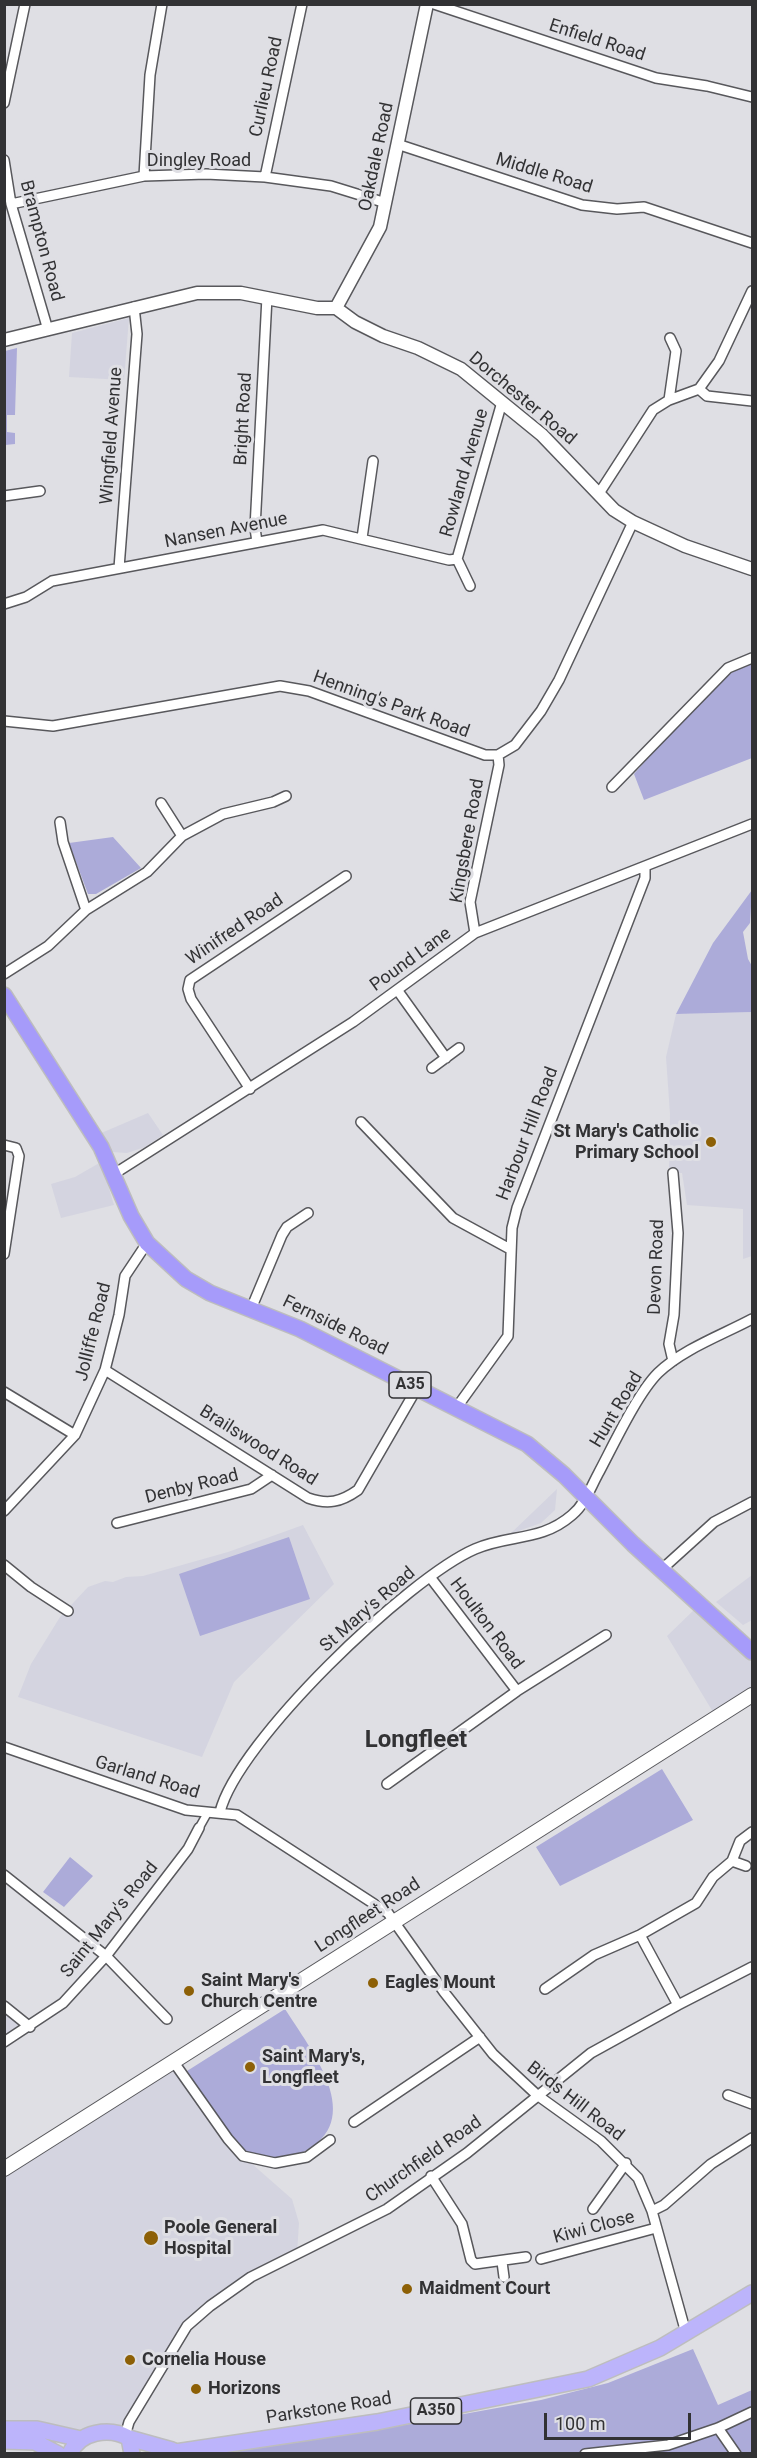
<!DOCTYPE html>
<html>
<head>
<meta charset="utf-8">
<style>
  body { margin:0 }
  #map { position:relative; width:757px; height:2458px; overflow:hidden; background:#dfdfe4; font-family:Roboto,sans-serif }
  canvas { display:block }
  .frame { position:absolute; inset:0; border:6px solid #323234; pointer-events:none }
  .scale { position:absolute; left:544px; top:2413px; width:147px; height:27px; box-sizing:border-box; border:3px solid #323234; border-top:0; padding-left:8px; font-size:18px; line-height:21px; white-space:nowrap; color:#323234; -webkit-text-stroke:4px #dfdfe4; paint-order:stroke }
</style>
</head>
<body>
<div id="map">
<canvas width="757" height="2458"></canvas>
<div class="frame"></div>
<div class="scale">100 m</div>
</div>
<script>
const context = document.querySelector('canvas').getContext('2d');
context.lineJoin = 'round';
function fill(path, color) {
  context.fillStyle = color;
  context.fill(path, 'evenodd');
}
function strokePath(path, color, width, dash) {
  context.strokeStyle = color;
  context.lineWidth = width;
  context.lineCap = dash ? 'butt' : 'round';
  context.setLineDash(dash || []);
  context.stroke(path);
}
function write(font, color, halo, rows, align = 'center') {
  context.font = font + ' Roboto,sans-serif';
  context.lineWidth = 6;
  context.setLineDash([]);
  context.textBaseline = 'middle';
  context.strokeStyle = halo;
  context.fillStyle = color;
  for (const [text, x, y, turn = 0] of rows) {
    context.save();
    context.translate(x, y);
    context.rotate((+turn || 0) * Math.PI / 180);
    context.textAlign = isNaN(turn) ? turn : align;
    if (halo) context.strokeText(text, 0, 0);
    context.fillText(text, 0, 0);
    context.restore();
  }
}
fill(new Path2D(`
  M129 318 124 380 69 377 72 333Z
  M752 1012V1256L743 1259V1209L687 1205 682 1173H673L669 1169 670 1114 666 1057 676 1014Z
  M148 1113 163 1135 145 1147 127 1153 111 1152 99 1134Z
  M101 1162 114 1205 61 1218 51 1184 75 1177Z
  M557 1489 555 1510 541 1523 510 1534Z
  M303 1525 334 1584 234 1682 202 1757 18 1697 31 1664 60 1617 88 1587 105 1581 113 1582 126 1577 143 1576 228 1552Z
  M752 1575V1620L743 1625 716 1602Z
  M696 1608 752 1661V1687L713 1712 667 1636Z
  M5 2006 30 2027 5 2042Z
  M173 2061 243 2156 292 2199 299 2223 297 2254 251 2277 187 2326 125 2436 5 2429V2169Z`), '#d4d4e0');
fill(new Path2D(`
  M17 348 15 415H7V432L15 433V444L5 445V351Z
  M752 662V758L644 800 634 774C668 737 705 681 752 662Z
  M113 837 141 868 96 894H88L69 843Z
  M752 890 750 923 743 932 748 959 752 966V1012L676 1014 713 943Z
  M289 1537 310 1599 200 1636 179 1574Z
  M662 1769 693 1820 560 1886 536 1847Z
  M70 1857 93 1876 64 1907 43 1892Z
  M285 2009C310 2049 370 2121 301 2153 285 2160 263 2162 248 2152 221 2136 204 2097 187 2071Z
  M693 2349 718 2405 752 2390V2453L208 2454 398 2426 541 2400 608 2383Z`), '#acabd9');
const pedestrian = new Path2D(`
  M199 1828 208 1812`);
const minor = new Path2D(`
  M434 4 656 78 707 86 752 97
  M4 103 25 4
  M397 144 582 205 617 209 644 207 752 243
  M4 160 11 204 48 330
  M144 176 150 75 162 4
  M265 177 302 4
  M11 204 144 176 206 174 265 177 331 186 386 203
  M699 389 707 396 752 401
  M669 400 676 351 670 338
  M598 495 653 410 669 400 699 389 719 361 752 291
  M4 496 40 491
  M362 538 373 461
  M257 542 255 528 267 297
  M457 559 502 402
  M457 559 470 586
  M119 568 137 334 134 307
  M4 604 26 597 52 581 323 530 449 560 457 559
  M4 721 53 726 280 686 309 691 485 755H498L515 745 541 711 559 680 633 522
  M612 787 728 668 752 658
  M161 803 182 836
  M60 822 63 842 86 910
  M475 933 470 902 499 765 498 755
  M4 974 48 946 86 910 147 872 182 836 223 814 273 802 286 796
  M398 991 446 1058
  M432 1068 459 1048
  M250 1089 191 999 188 989 190 980 346 876
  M361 1122 453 1218 510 1249
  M4 1145 16 1148 19 1156 4 1254
  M673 1173 678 1233 674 1315 669 1344 673 1361
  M114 1174 353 1022 475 933 752 824
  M251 1309 282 1235 287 1227 308 1213
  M105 1370 308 1498C328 1505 341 1502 358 1490L417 1388
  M4 1392 75 1435
  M457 1407 508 1336 512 1228 517 1208 645 878V868
  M4 1511 75 1435 105 1370 119 1315 125 1276 147 1243
  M117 1523 251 1489 272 1475
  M4 1565 31 1587 68 1611
  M661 1570 714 1522 752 1502
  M430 1577 517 1691
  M4 1747 186 1810 237 1815 388 1913 444 1992 493 2054 537 2095 601 2141 638 2178 652 2211 686 2333
  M387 1784 517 1691 606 1635
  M220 1812C237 1742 408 1578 475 1549 509 1534 541 1542 572 1515 585 1504 590 1489 598 1474 613 1446 637 1394 658 1373 683 1349 722 1335 752 1319
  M732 1861 746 1866
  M4 1875 106 1956 167 2019
  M640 1935 678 2005
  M545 1989 594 1955 640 1935 696 1903 713 1877 732 1861 740 1841 752 1832
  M4 2006 30 2027
  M4 2042 63 2003 106 1956 188 1849 199 1828
  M173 2061 228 2139 243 2156 275 2163 307 2157 330 2140
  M728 2095 752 2104
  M354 2122 480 2037
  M431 2176 462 2224 471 2260 475 2264 526 2257
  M593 2209 626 2163
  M652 2211 664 2205 711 2164 752 2138
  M541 2259 656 2228
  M502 2262 504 2277
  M718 2428 736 2454
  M125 2436 129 2422 187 2326 210 2306 251 2277 387 2209 467 2153 591 2053 678 2005 752 1967
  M585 2454 668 2445 718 2428 752 2412`);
const tertiary = new Path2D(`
  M336 308 380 227 427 4
  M4 340 197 293H241L317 308H336L355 322 383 336 418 348 461 369 542 435 614 510 633 522 685 546 752 569`);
const secondary = new Path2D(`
  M4 2169 752 1695`);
const primary = new Path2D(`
  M4 2429H37L81 2439
  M129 2438 172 2450
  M4 2441 35 2442 58 2454
  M70 2454C79 2431 110 2427 129 2438L132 2454
  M162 2454 377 2422 588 2379 660 2348 752 2293`);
const trunk = new Path2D(`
  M4 995 101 1147 131 1216 147 1243 186 1279 210 1293 300 1329 527 1444 564 1475 633 1544 752 1652`);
strokePath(pedestrian, '#58585c', 10);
strokePath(minor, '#58585c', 12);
strokePath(tertiary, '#58585c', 15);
strokePath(secondary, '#58585c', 16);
strokePath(primary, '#bdbdbe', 18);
strokePath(trunk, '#bdbdbe', 18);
strokePath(pedestrian, '#fff', 7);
strokePath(minor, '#fff', 9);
strokePath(tertiary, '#fff', 12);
strokePath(secondary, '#fff', 14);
strokePath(primary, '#bcb4fb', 15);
strokePath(trunk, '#a69bfa', 15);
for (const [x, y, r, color] of [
  [711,1142,6,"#8d6006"],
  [373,1983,6,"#8d6006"],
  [189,1991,6,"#8d6006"],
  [250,2067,6,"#8d6006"],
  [151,2238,8,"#8d6006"],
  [407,2289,6,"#8d6006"],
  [130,2360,6,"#8d6006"],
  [196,2389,6,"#8d6006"]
]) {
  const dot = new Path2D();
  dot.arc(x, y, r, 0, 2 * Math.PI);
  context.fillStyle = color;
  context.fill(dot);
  strokePath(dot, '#dfdfe4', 2);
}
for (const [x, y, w] of [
  [410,1385,42],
  [436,2411,51]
]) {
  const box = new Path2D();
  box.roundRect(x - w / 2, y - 13, w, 26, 4.5);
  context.fillStyle = '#dfdfe4';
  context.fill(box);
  strokePath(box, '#323234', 1.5);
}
write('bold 16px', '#323234', null, [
  ["A35",410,1385],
  ["A350",436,2411]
]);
write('18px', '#323234', '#dfdfe4', [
  ["Enfield Road",597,41,18],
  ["Curlieu Road",267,87,-78],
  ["Oakdale Road",377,157,-78],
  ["Dingley Road",199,161],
  ["Middle Road",544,174,17],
  ["Brampton Road",41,241,75],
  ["Dorchester Road",522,399,40],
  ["Bright Road",244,419,-87],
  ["Wingfield Avenue",112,436,-86],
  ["Rowland Avenue",465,473,-74],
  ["Nansen Avenue",226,531,-11],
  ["Henning's Park Road",391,705,20],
  ["Kingsbere Road",468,841,-80],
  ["Winifred Road",235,930,-34],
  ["Pound Lane",411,960,-36],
  ["Harbour Hill Road",528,1134,-69],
  ["Devon Road",657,1267,-88],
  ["Fernside Road",335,1326,26],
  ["Jolliffe Road",94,1332,-76],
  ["Hunt Road",617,1410,-59],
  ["Brailswood Road",258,1446,32],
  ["Denby Road",192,1487,-14],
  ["St Mary's Road",368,1610,-41],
  ["Houlton Road",486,1624,53],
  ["Garland Road",147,1778,17],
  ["Longfleet Road",368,1916,-33],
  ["Saint Mary's Road",110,1920,-51],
  ["Birds Hill Road",575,2102,38],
  ["Churchfield Road",424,2160,-35],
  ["Kiwi Close",594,2228,-15],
  ["Parkstone Road",329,2409,-9]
]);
write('bold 18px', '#323234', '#dfdfe4', [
  ["St Mary's Catholic",699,1132,"right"],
  ["Primary School",699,1153,"right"],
  ["Saint Mary's",201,1981],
  ["Church Centre",201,2002],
  ["Eagles Mount",385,1983],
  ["Saint Mary's,",262,2057],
  ["Longfleet",262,2078],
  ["Poole General",164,2228],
  ["Hospital",164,2249],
  ["Maidment Court",419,2289],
  ["Cornelia House",142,2360],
  ["Horizons",208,2389]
], 'left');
write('bold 24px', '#323234', '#dfdfe4', [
  ["Longfleet",416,1741]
]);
</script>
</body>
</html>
